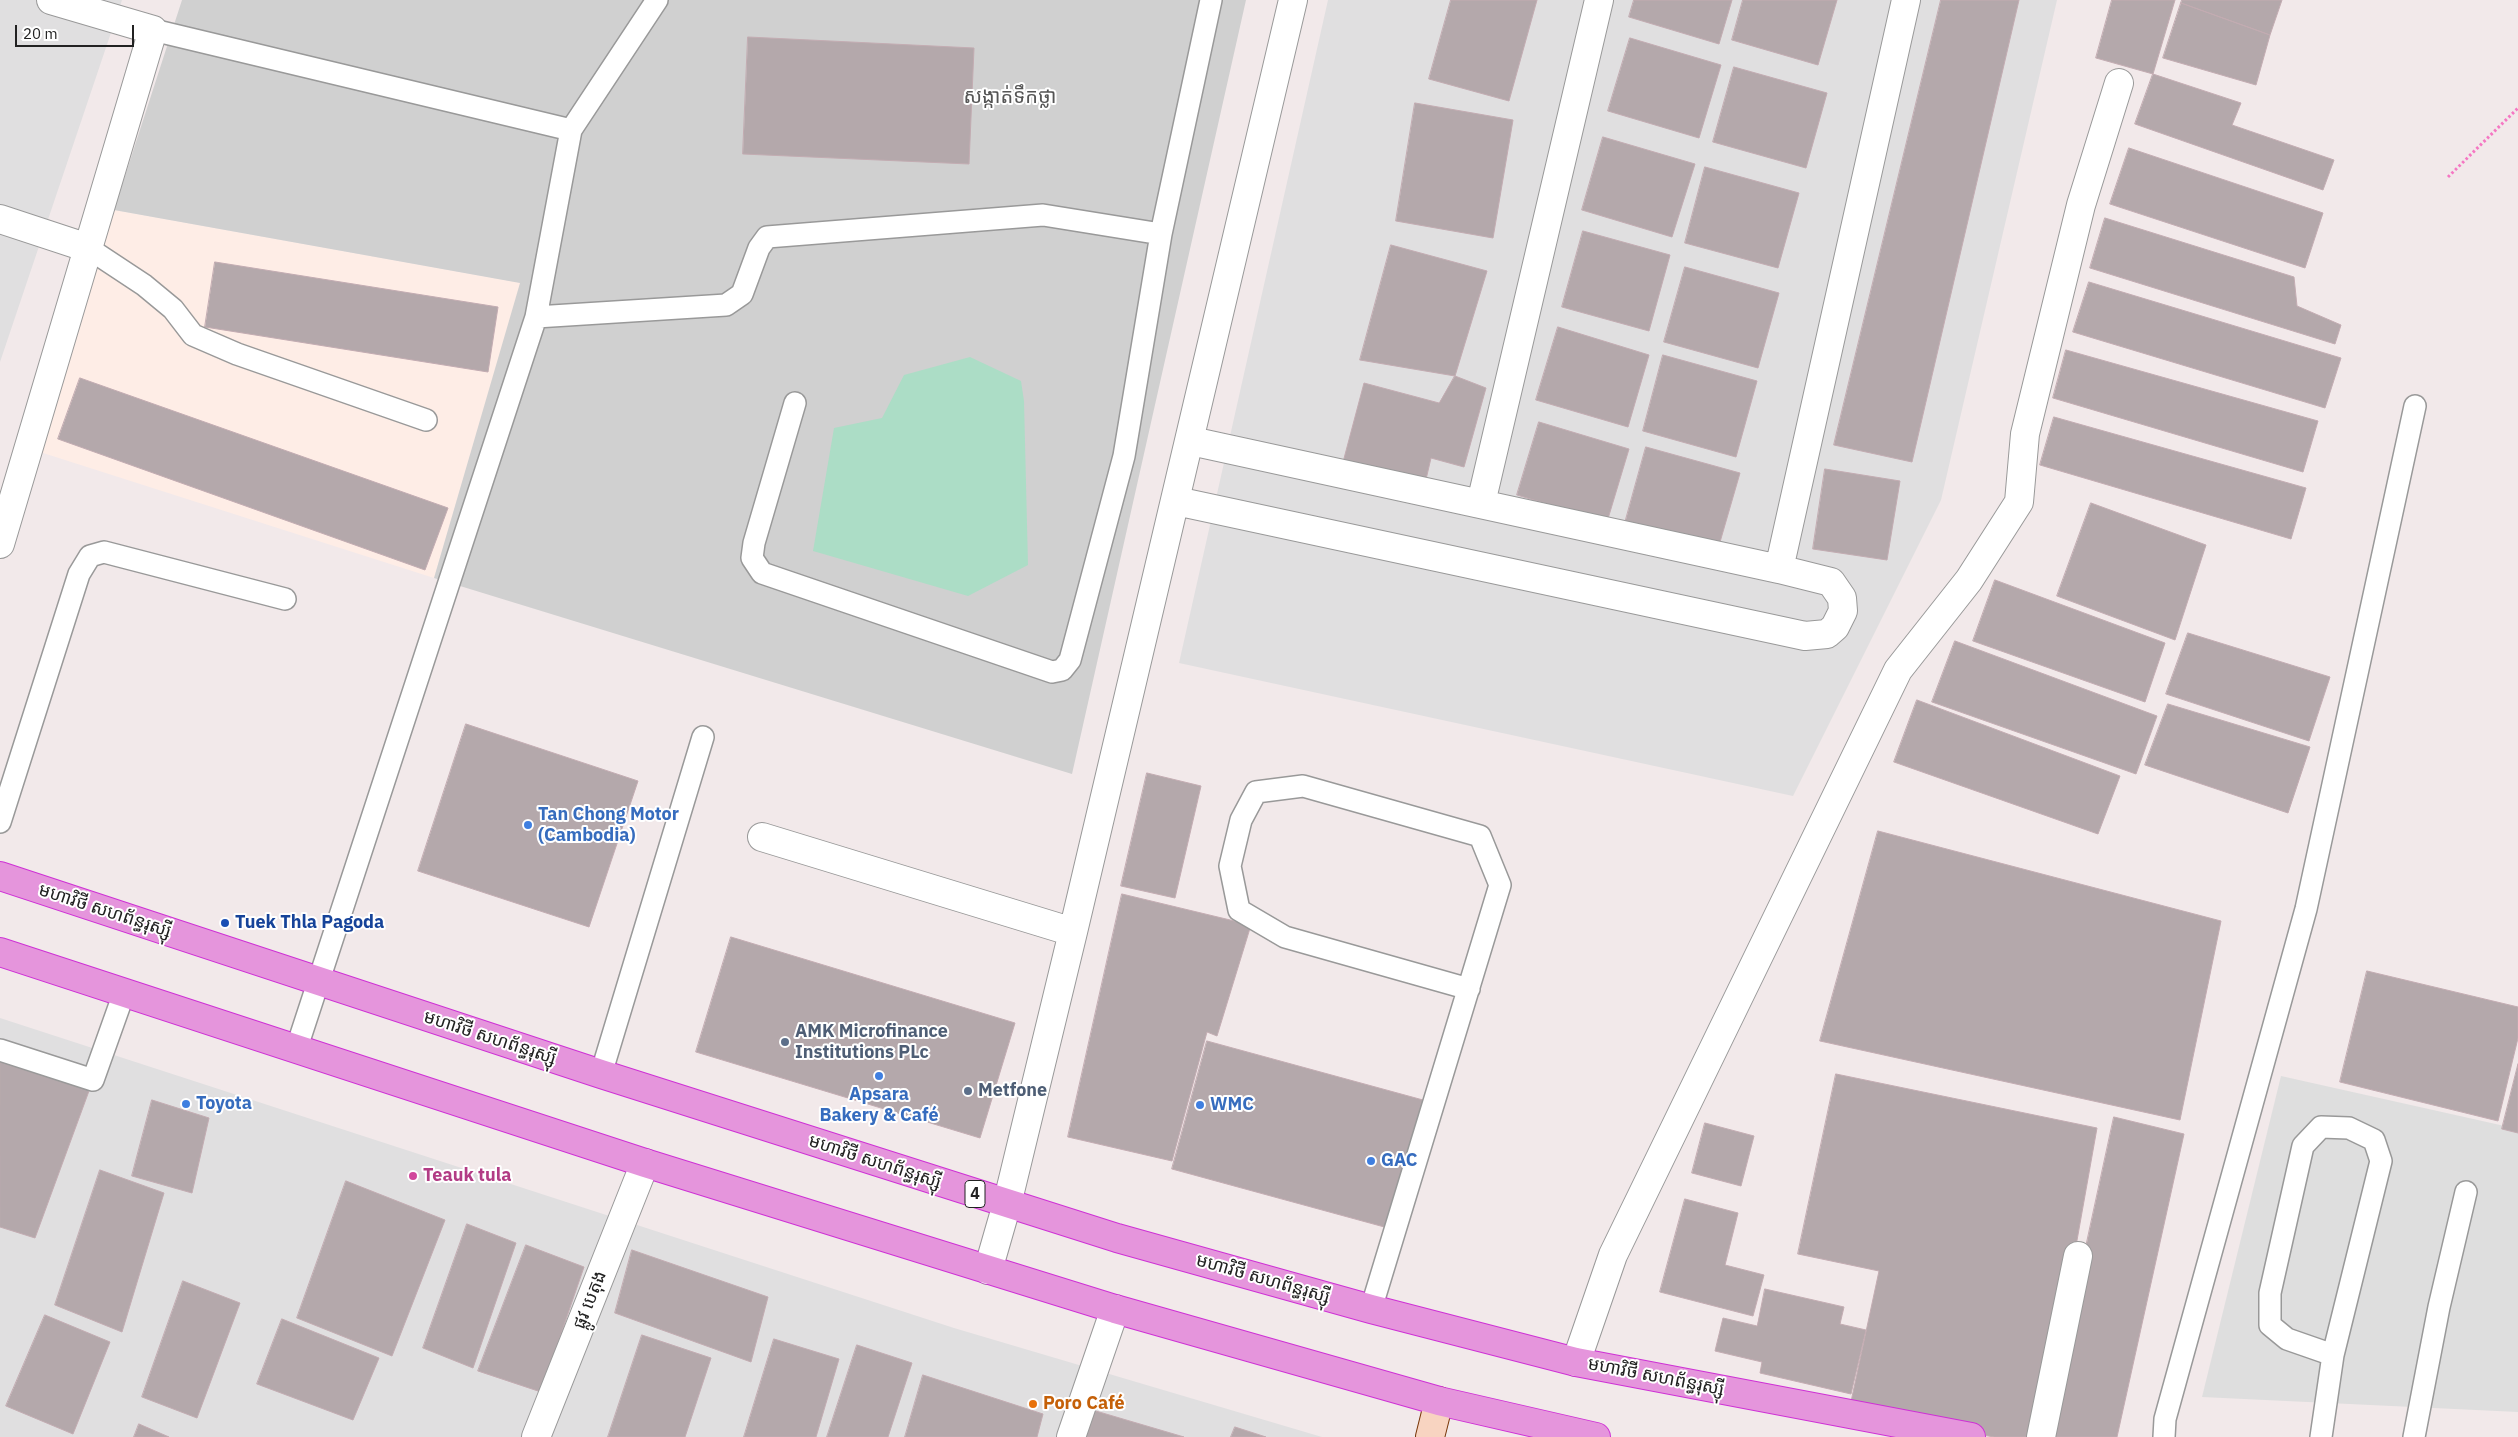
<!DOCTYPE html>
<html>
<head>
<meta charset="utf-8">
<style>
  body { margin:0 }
  #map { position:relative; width:2518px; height:1437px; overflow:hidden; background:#f2e9ea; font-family:"IBM Plex Sans",sans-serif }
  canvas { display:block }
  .scale { position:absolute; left:15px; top:25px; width:119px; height:22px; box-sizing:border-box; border:2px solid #222; border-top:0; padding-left:6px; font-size:15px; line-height:18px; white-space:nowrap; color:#222; -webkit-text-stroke:4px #fff; paint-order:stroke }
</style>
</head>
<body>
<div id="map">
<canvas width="2518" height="1437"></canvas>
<div class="scale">20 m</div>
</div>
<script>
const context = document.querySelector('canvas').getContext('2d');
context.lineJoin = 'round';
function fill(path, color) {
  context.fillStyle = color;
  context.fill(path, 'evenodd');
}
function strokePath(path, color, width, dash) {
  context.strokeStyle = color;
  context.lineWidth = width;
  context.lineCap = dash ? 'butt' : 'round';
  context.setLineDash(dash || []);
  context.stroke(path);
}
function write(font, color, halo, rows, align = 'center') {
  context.font = font + ' "IBM Plex Sans","Noto Sans Khmer",sans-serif';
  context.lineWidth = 4;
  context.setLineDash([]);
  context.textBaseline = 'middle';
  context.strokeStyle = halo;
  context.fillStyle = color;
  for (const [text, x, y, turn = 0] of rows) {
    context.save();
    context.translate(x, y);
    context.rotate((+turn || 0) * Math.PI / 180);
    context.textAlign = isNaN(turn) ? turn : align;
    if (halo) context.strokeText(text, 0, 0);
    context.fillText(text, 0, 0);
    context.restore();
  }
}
fill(new Path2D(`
  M0 0H122L0 362Z
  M1328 0H2057L1941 500 1793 796 1179 663Z
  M0 1018 954 1328 1322 1437H0Z`), '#e0dfe0');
fill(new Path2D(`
  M114 210 521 283 434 578 40 452Z`), '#feede6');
fill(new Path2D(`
  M182 0H1246L1072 774 434 578 520 283 114 210Z`), '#d0d0d0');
fill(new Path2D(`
  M2281 1076 2518 1129V1412L2202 1397Z`), '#dedede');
fill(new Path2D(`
  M970 357 1021 381 1024 401 1028 565 968 596 813 551 834 428 882 418 904 375Z`), '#acddc6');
const building = new Path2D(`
  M1451 0H1537L1509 101 1429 79Z
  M1634 0H1732L1719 44 1629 17Z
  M1743 0H1837L1818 65 1732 40Z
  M1941 0H2019L1912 462 1834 445Z
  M2112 0H2175L2153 74 2096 58Z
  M2182 0H2282L2270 35 2181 3Z
  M2181 3 2270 35 2256 85 2163 58Z
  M748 37 974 48 969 164 743 154Z
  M1630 38 1721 65 1699 138 1608 111Z
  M1734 67 1827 93 1806 168 1713 142Z
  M2153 74 2241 103 2232 125 2334 160 2323 190 2135 124Z
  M1415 103 1513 120 1493 238 1396 221Z
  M1603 137 1695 164 1672 237 1582 210Z
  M2129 148 2323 213 2305 268 2110 204Z
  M1705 167 1799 193 1778 268 1685 243Z
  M2105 218 2294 277 2297 306 2341 325 2335 344 2090 268Z
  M1583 231 1670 255 1649 331 1562 307Z
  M1391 245 1487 271 1455 376 1360 360Z
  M215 262 498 307 488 372 205 327Z
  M1685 267 1779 293 1758 368 1664 342Z
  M2089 282 2341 358 2325 408 2073 332Z
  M1558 327 1649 355 1628 427 1536 400Z
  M2066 350 2318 421 2303 472 2053 398Z
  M1663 355 1757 381 1736 457 1643 431Z
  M1455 376 1486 388 1464 467 1431 458 1424 488 1342 466 1364 383 1439 403Z
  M80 378 448 508 425 570 58 439Z
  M2054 417 2306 488 2291 539 2040 465Z
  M1539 422 1629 449 1607 522 1517 495Z
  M1646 447 1740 473 1718 549 1625 523Z
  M1825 469 1900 481 1887 560 1813 549Z
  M2091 503 2206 545 2175 640 2057 596Z
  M1995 580 2165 643 2145 702 1973 641Z
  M2188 633 2330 677 2309 741 2166 694Z
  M1955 641 2157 716 2136 774 1932 702Z
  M1917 700 2120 776 2098 834 1894 762Z
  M2168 704 2310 747 2288 813 2145 765Z
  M466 724 638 781 589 927 418 871Z
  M1147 773 1201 786 1175 898 1121 886Z
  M1878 831 2221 921 2180 1120 1820 1041Z
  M1122 894 1251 925 1217 1036 1207 1032 1172 1161 1068 1137Z
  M731 937 1015 1023 980 1138 696 1052Z
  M2367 971 2518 1007V1038L2498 1121 2340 1082Z
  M1207 1041 1423 1100 1388 1228 1172 1169Z
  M0 1054 93 1080 35 1238 0 1227Z
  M2518 1064V1133L2502 1129Z
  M1836 1074 2097 1128 2042 1437H1994L1849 1411 1879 1271 1798 1254Z
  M152 1100 209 1118 192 1193 132 1176Z
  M2114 1117 2184 1134 2117 1437H2045Z
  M1705 1123 1754 1136 1741 1186 1692 1173Z
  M100 1170 164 1193 122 1332 55 1305Z
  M346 1181 445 1220 392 1356 297 1318Z
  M1685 1199 1738 1213 1725 1265 1764 1275 1753 1316 1660 1292Z
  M467 1224 516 1243 473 1368 423 1348Z
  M526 1245 584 1267 541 1392 478 1371Z
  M632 1250 768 1297 751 1362 615 1313Z
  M183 1281 240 1303 197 1418 142 1397Z
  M1765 1289 1844 1307 1840 1324 1866 1330 1851 1394 1760 1373 1762 1362 1715 1351 1723 1318 1757 1326Z
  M45 1315 110 1342 73 1434 6 1406Z
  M282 1319 379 1358 353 1420 257 1384Z
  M642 1335 711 1358 685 1437H608Z
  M774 1339 839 1359 816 1437H744Z
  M857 1345 912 1363 888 1437H827Z
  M923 1375 1043 1414 1037 1437H905Z
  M1089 1409 1184 1437H1080Z
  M139 1424 169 1437H134Z
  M1235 1427 1266 1437H1231Z`);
fill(building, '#b4a8ab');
strokePath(building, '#c3acb2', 1);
const lane = new Path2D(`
  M153 30 571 130 536 317 296 1050
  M571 130 657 0
  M88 248 144 285 173 309 193 335 237 354 426 420
  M536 317 726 305 742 294 759 248 767 237 1043 215 1161 234
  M795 403 754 543 752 558 762 573 1052 672 1062 670 1070 660 1124 456 1161 234 1211 0
  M0 822 79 574 90 556 104 552 285 599
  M0 1050 93 1080 124 993
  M601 1074 703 737
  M1371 1309 1500 885 1480 836 1303 786 1256 792 1241 820 1230 866 1239 910 1285 937 1469 989
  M2164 1437 2165 1419 2306 909 2415 406
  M2321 1437 2333 1355 2381 1161 2374 1140 2349 1128 2321 1127 2303 1146 2270 1293V1325L2287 1339 2333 1355
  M2414 1437 2439 1307 2466 1192`);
const street = new Path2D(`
  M0 219 88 248
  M1176 501 1805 636 1827 634 1835 627 1843 611 1842 598 1831 582 1779 569 1191 441
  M1481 503 1599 0
  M0 544 153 30 51 0
  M1779 569 1906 0
  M762 837 1073 932
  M988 1270 1007 1204 1073 932 1293 0
  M1576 1362 1613 1255 1898 670 1969 580 2019 502 2025 434 2081 205 2119 83
  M536 1437 645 1163
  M1071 1437 1115 1309
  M2041 1437 2078 1256`);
const secondary = new Path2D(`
  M1430 1437 1439 1401`);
const highway = new Path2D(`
  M0 876 601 1074 1117 1238 1371 1309 1576 1362 1971 1437
  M0 952 645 1163 1115 1309 1439 1401 1596 1437`);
strokePath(lane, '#999', 24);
strokePath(street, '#999', 30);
strokePath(secondary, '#783609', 30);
strokePath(highway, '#ce31d5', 30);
strokePath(new Path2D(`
  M2448 177 2518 108`), '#f577c3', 3, [2.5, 2.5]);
strokePath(lane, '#fff', 21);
strokePath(street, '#fff', 28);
strokePath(secondary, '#f8d4c1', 28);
strokePath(highway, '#e595dc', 28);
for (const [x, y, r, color] of [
  [528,825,5,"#3f7fe0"],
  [225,923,5,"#1a4fb4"],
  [785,1042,5,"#5c6f8a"],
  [879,1076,5,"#3f7fe0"],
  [968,1091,5,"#5c6f8a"],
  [186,1104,5,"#3f7fe0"],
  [1200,1105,5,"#3f7fe0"],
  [1371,1161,5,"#3f7fe0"],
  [413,1176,5,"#d1479c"],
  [1033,1404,5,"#e8710a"]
]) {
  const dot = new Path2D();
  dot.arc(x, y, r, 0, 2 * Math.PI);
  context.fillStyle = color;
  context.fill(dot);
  strokePath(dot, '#fff', 2);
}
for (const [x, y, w] of [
  [975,1194,20]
]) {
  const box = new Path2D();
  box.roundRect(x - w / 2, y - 13.5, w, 27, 4);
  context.fillStyle = '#fff';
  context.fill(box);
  strokePath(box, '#222', 1);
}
write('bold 16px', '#222', null, [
  ["4",975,1194]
]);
write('bold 18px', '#366cbe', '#fff', [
  ["Tan Chong Motor",538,815],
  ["(Cambodia)",538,836],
  ["Apsara",879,1095,"center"],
  ["Bakery & Café",879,1116,"center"],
  ["Toyota",196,1104],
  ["WMC",1210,1105],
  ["GAC",1381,1161]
], 'left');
write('18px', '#222', '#fff', [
  ["មហាវិថី សហព័ន្ធរុស្ស៊ី",105,911,18],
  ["មហាវិថី សហព័ន្ធរុស្ស៊ី",490,1038,18],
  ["មហាវិថី សហព័ន្ធរុស្ស៊ី",875,1162,18],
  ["មហាវិថី សហព័ន្ធរុស្ស៊ី",1263,1279,16],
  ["ផ្លូវ បេតុង",590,1300,-68],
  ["មហាវិថី សហព័ន្ធរុស្ស៊ី",1656,1377,11]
]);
write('bold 18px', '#164399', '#fff', [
  ["Tuek Thla Pagoda",235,923]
], 'left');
write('bold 18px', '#4e5e75', '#fff', [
  ["AMK Microfinance",795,1032],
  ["Institutions PLc",795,1053],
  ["Metfone",978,1091]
], 'left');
write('bold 18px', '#b23c85', '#fff', [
  ["Teauk tula",423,1176]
], 'left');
write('bold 18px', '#c56008', '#fff', [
  ["Poro Café",1043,1404]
], 'left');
write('20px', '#555', '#fff', [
  ["សង្កាត់ទឹកថ្លា",1010,97]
]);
</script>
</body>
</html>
